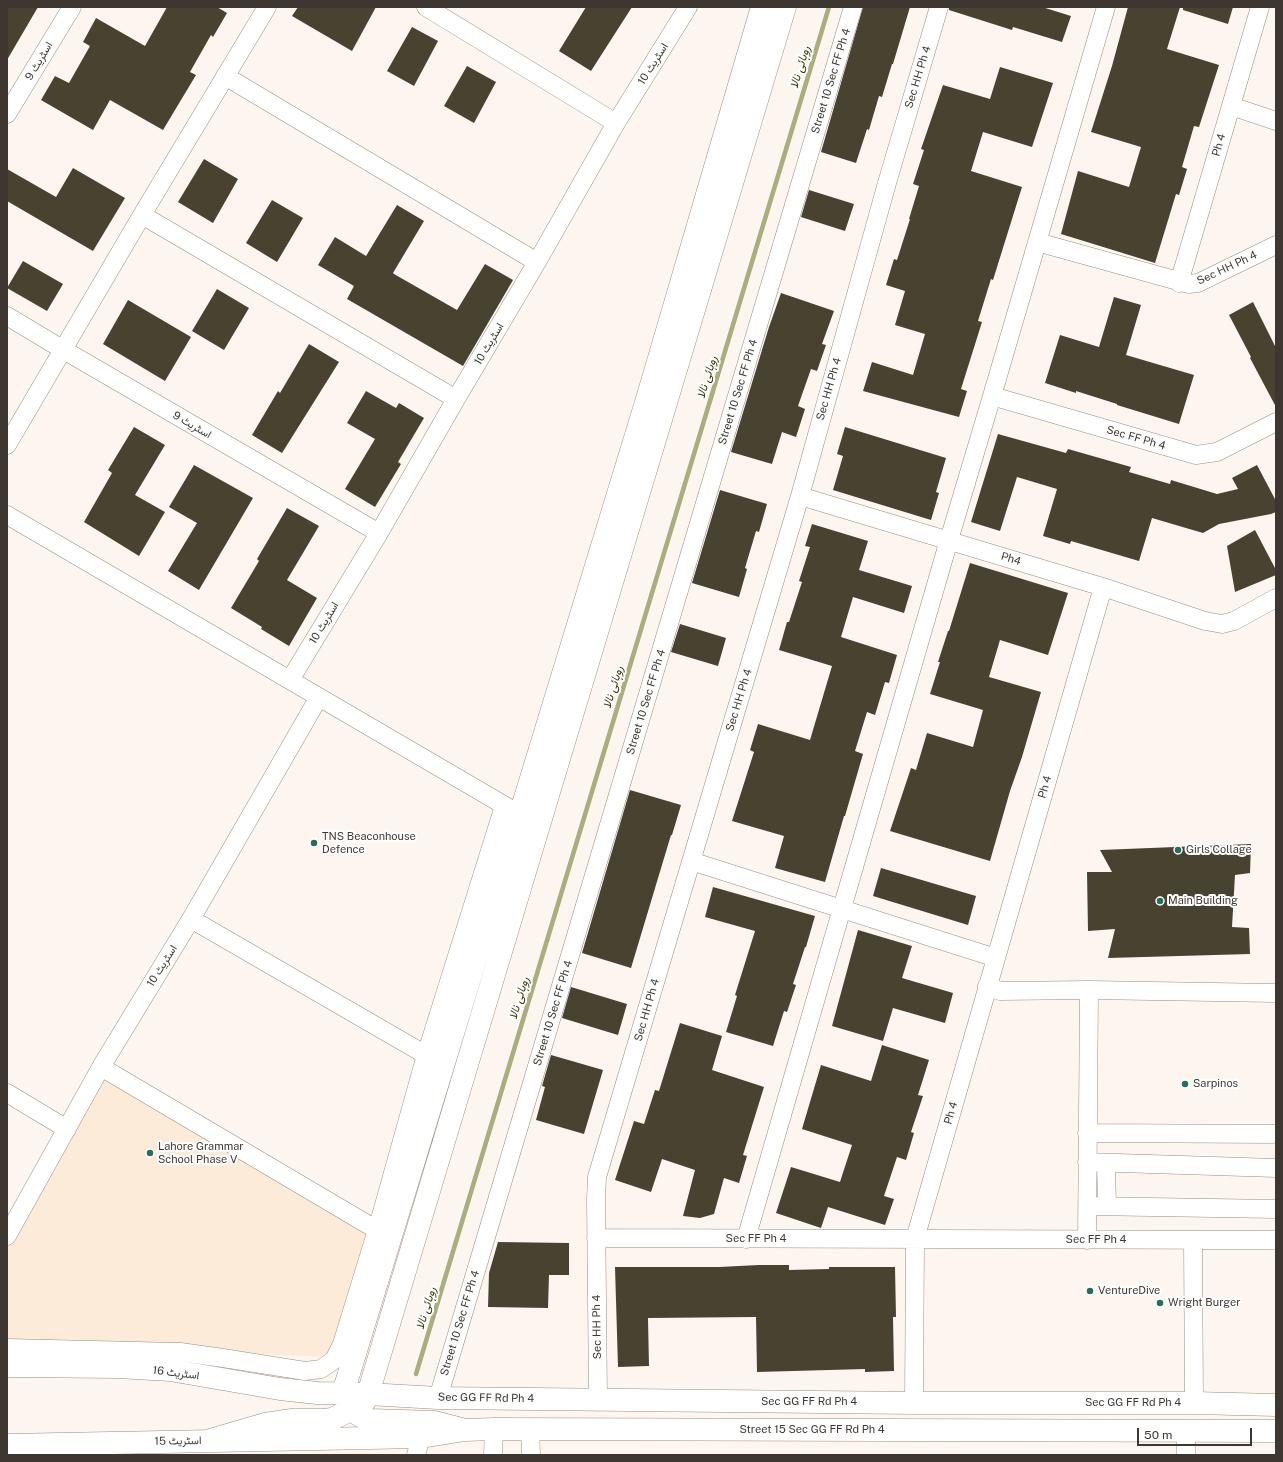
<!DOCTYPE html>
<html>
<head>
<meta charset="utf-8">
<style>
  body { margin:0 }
  #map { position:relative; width:1283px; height:1462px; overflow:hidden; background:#fdf6f0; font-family:"Public Sans",sans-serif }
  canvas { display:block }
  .frame { position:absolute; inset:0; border:8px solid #3e3731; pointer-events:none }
  .scale { position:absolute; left:1137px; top:1428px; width:115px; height:18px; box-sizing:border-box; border:2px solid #3e3731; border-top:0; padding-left:5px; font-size:12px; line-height:14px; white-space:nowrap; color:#3e3731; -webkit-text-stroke:3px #fff; paint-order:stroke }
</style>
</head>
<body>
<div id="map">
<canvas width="1283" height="1462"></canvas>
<div class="frame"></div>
<div class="scale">50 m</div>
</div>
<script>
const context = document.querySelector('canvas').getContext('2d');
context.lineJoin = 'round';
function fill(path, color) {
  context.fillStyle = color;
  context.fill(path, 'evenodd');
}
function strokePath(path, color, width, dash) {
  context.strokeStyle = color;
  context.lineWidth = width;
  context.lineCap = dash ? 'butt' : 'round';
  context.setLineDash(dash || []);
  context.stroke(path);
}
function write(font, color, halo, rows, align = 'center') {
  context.font = font + ' "Public Sans",Vazirmatn,sans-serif';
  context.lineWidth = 4;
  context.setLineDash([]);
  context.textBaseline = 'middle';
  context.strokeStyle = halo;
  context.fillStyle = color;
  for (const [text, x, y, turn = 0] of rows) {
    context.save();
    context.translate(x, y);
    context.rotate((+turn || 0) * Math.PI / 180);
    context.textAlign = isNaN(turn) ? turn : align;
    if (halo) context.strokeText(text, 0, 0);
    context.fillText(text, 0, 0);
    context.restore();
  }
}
fill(new Path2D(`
  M106 1074 373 1233 328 1357 7 1344V1248Z`), '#fcebd9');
strokePath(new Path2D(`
  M416 1374 829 7`), '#aaad7d', 4.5);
fill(new Path2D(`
  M7 7H38L7 60Z
  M167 7H217L227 13 213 37 211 35 190 72 196 75 163 130 110 100 93 130 41 100 55 76 69 83 90 46 83 42 96 18 145 46Z
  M298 7H376L352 51 292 16Z
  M586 7H632L591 71 559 51Z
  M863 7H910L893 64H892L882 97 879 96 869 130 867 129 856 163 821 152Z
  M949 7H1042L1071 16 1062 42 1013 27 1012 30 949 10Z
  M1128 7H1180L1167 49 1219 65 1199 127 1194 126 1182 167 1187 169 1179 195 1176 194 1155 263 1061 234 1078 171 1129 187 1141 147 1091 132 1112 66Z
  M1183 7H1233L1228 24 1183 10Z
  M412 27 438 41 414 86 387 71Z
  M467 66 496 82 474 123 444 106Z
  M1000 67 1053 83 1032 147 983 132 971 171 1022 187 993 280 991 279 978 321 982 322 961 389 967 391 959 417 863 391 872 362 913 375 925 334 895 325 905 291 886 285 894 259 897 260 910 219H909L919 186 913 184 924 150 921 149 943 85 990 99Z
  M204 159 238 179 213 223 178 202Z
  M73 168 125 198 93 251 7 201V169L56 197Z
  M809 190 854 204 845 231 801 217Z
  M272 200 303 218 277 262 246 243Z
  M397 205 424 221 393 273 394 274 457 310 485 264 513 280 463 366 347 299 354 286 318 265 335 237 366 256Z
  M23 261 63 284 47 311 7 288Z
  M217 289 249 308 224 350 192 331Z
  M781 293 834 311 822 344 826 345 817 371 811 369 798 406 805 409 796 437 782 432 772 464 731 452 769 327Z
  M1114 297 1141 305 1126 355 1194 375 1179 424 1117 405V404L1076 391V393L1045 383 1060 335 1099 347Z
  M128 300 191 337 165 381 103 344Z
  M1253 302 1276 348V407L1250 358 1251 357 1229 315Z
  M309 344 339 362 282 453 252 435 278 391 280 393Z
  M366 391 396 408 399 403 424 418 398 462 401 464 375 507 345 489 375 439 347 423Z
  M134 427 165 445 135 495 165 512 139 556 84 522 112 473 108 470Z
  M845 427 946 458 936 492 939 493 931 520 833 490 843 456 837 454Z
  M998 434 1066 453 1068 449 1131 467 1129 472 1170 484 1171 480 1217 494 1238 489 1232 478 1257 465 1276 501V512L1271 514 1219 524 1203 533 1152 518 1139 561 1071 541 1070 544 1043 536 1057 489 1017 477 1000 531 971 522Z
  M194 465 253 498 199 590 168 571 197 523 169 507Z
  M720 490 767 504 759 532 756 531 745 568 747 569 739 597 692 583Z
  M287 508 319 526 287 580 317 598 289 646 261 629 262 627 231 608 259 561 257 559Z
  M812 524 868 541 859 570 912 586 904 613 853 597 841 637 897 655 889 683 885 682 875 715 867 712 855 751 863 754 845 816H844L825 882 775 868 784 836 732 821 754 752 750 750 758 724 810 740 832 666 779 650 787 622H789L802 582 799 581 810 547 805 546Z
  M1255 530 1276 570V575L1235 592 1227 546Z
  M970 563 1068 593 1048 655 1000 640 989 677 1041 692 1022 757 1010 791 990 861 890 831 911 768 916 770 927 733 973 747 983 710 930 694 940 662H938L948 631H949Z
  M680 624 726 638 718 666 671 652Z
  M630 790 681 805 672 835H671L631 968 582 953Z
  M1251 844 1250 873 1235 875 1232 927 1249 928 1250 954 1108 958 1115 929 1088 931 1087 872H1112L1100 850Z
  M881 868 976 896 968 925 873 896Z
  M713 887 815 916 806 947H805L793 984 796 985 787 1012 784 1011 773 1046 726 1032 737 996 735 995 755 931 705 917Z
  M858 930 912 946 902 978 953 993 945 1023 893 1008 883 1041 832 1026Z
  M571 987 627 1004 618 1035 562 1018Z
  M680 1023 722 1036 712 1070 764 1087 743 1155 747 1156 739 1183 724 1178 714 1214 700 1218 683 1216 695 1170 662 1159 651 1192 615 1180 634 1121 644 1124 655 1090 659 1091Z
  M882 1045 929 1060 918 1095 923 1096 911 1132 914 1133 906 1160 897 1157 884 1196 894 1199 885 1225 828 1207 821 1228 776 1213 791 1167 840 1182 852 1145 802 1129 821 1065 871 1081Z
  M551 1055 603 1070 584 1134 536 1120 545 1087 542 1086Z
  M498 1242 569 1243V1275H549L548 1308 488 1307 489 1273Z
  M759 1265H789V1270L829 1269V1267H895L896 1317H893L894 1371 865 1372V1369L757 1372 756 1317 648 1318 649 1366 618 1367 615 1267H719Z`), '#484231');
const minor = new Path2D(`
  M426 7 616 123
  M225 76 537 262
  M1231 106 1276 121
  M7 114 72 7
  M142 215 456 399
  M1037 242 1189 284 1198 283 1276 245
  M1179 283 1260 7
  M7 316 62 349 379 533
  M992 396 1196 455 1217 452 1276 422
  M7 445 142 215 267 7
  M800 496 1103 587 1205 621 1222 624 1234 621 1276 598
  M7 515 514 811
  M290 680 379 533 456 399 537 262 616 123 688 7
  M691 861 996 958
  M191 919 426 1055
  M987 986 1000 991 1089 990 1276 993
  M101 1067 377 1230
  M7 1093 67 1129
  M1087 1133 1276 1134
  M1087 1162 1276 1168
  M1106 1163 1107 1206
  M1088 1206 1276 1209
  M7 1236 101 1067 191 919 319 697
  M596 1238 1276 1240
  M746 1239 949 540 992 396 1106 7
  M1087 1240 1089 990
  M1193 1240 1194 1403
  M7 1348 180 1352 223 1358 305 1371 321 1369 334 1360 342 1344 377 1230 426 1055 504 806
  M438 1398 853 7
  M598 1400 596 1200 597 1177 800 496 887 183 939 7
  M914 1403 915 1239 1103 587
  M530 1428 531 1455
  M1186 1431V1455
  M416 1455 421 1437
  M493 1455 494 1429`);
const major = new Path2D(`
  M7 1366 118 1367 170 1370 280 1389 317 1393 368 1394 438 1398 914 1403H1194L1276 1405
  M465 1430 434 1422 371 1420C357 1417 347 1407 343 1393L647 399 762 7
  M210 1440 265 1424 292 1420H324L332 1419 359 1406 365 1401 368 1394 785 7
  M7 1445 421 1437 465 1430 494 1429 1276 1431`);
strokePath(minor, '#9b8d7d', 19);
strokePath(major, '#9b8d7d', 23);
strokePath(minor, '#fff', 18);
strokePath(major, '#fff', 22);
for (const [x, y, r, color] of [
  [314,843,4,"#286c5f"],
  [1178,850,4,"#286c5f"],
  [1160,901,4,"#286c5f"],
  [1185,1084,4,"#286c5f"],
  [150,1153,4,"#286c5f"],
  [1090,1291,4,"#286c5f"],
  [1160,1303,4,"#286c5f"]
]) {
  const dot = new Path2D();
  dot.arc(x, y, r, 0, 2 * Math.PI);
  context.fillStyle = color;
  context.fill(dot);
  strokePath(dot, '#fff', 1.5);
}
write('11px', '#3e3731', '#fff', [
  ["اسٹریٹ 9",39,61,-59],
  ["اسٹریٹ 10",653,64,-58],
  ["Sec HH Ph 4",918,77,-73],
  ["Street 10 Sec FF Ph 4",831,81,-73],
  ["Ph 4",1219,145,-74],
  ["Sec HH Ph 4",1227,268,-25],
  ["اسٹریٹ 10",489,344,-59],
  ["Sec HH Ph 4",829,389,-74],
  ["Street 10 Sec FF Ph 4",738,392,-73],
  ["اسٹریٹ 9",192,425,30],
  ["Sec FF Ph 4",1136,438,16],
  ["Ph4",1011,559,17],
  ["اسٹریٹ 10",324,623,-59],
  ["Sec HH Ph 4",739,700,-73],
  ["Street 10 Sec FF Ph 4",646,702,-73],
  ["Ph 4",1045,787,-74],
  ["اسٹریٹ 10",162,966,-58],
  ["Sec HH Ph 4",647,1010,-74],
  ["Street 10 Sec FF Ph 4",553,1013,-73],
  ["Ph 4",951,1113,-74],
  ["Sec FF Ph 4",756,1239],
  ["Sec FF Ph 4",1096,1240],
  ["Street 10 Sec FF Ph 4",460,1323,-73],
  ["Sec HH Ph 4",597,1327,-91],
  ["اسٹریٹ 16",176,1373,7],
  ["Sec GG FF Rd Ph 4",486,1398,1],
  ["Sec GG FF Rd Ph 4",809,1402],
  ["Sec GG FF Rd Ph 4",1133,1403],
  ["Street 15 Sec GG FF Rd Ph 4",812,1430],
  ["اسٹریٹ 15",178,1441,-1]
]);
write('11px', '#3e3731', '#fff', [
  ["TNS Beaconhouse",322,837],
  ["Defence",322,850],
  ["Girls Collage",1186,850],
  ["Main Building",1168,901],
  ["Sarpinos",1193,1084],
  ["Lahore Grammar",158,1147],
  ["School Phase V",158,1160],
  ["VentureDive",1098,1291],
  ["Wright Burger",1168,1303]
], 'left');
write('italic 12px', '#373a07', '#fff', [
  ["روہائی نالا",800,67,-73],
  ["روہائی نالا",707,377,-73],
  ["روہائی نالا",613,687,-73],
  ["روہائی نالا",519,998,-73],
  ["روہائی نالا",426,1308,-73]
]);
</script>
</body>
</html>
